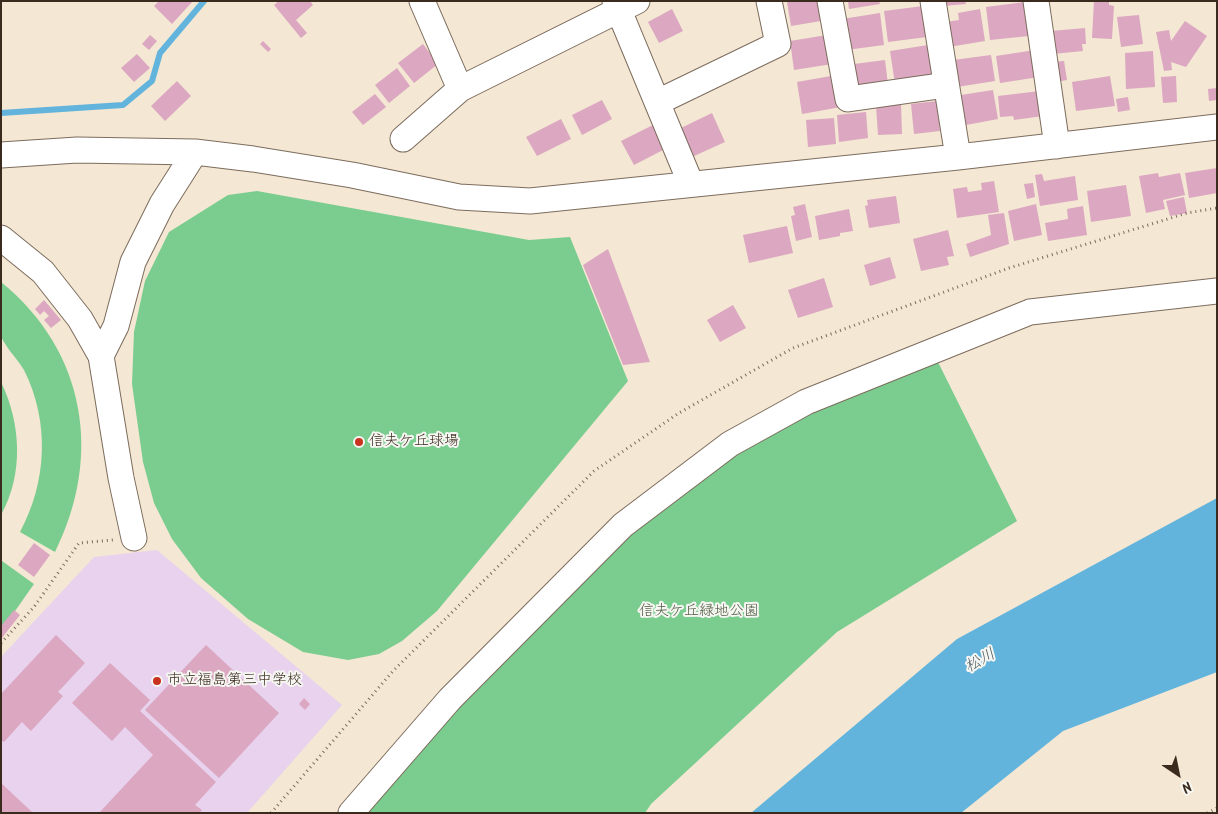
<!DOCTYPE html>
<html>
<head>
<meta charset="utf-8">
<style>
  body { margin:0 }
  #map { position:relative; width:1218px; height:814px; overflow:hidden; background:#f4e7d3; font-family:Kalam,sans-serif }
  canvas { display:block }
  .frame { position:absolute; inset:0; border:2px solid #3b2a1e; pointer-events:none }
  .north { position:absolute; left:1153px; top:749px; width:50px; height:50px; -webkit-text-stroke:4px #f6f6f2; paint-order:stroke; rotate:146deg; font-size:14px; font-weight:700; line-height:20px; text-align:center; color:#3b2a1e }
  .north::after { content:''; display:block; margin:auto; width:18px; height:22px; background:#3b2a1e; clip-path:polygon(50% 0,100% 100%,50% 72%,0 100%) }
</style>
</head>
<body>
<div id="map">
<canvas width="1218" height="814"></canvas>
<div class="frame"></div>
<div class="north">N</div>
</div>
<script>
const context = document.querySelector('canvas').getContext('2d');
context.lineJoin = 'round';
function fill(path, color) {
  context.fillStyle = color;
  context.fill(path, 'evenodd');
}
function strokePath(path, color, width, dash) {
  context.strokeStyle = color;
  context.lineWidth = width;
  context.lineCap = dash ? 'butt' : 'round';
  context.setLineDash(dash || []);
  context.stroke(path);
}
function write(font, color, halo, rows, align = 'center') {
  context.font = font + ' Kalam,"Klee One",sans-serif';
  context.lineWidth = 4;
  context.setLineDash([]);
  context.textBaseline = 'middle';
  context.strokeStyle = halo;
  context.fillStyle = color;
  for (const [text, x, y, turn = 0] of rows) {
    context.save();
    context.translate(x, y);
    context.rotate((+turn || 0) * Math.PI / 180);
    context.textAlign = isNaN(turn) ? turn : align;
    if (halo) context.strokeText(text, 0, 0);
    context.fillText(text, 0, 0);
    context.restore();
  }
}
fill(new Path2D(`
  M157 550 342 705 247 813H1V657L94 557Z`), '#e8d2ee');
fill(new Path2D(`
  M257 191 529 240 570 237 628 381 437 611 402 641 379 654 348 660 303 652 248 619 201 578 172 539 154 503 143 462 132 384 134 332 145 281 169 232 228 195Z
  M1 282C86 351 103 456 55 552L20 532C47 482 50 422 24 370 19 361 2 343 1 335 0 318 1 299 1 282Z
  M936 358 1017 521 837 632 651 804 645 813H359L628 529 735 449 810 408Z
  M1 382C21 423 24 474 1 515Z
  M2 561 34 584 1 631V561Z`), '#7acd8f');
fill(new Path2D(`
  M1217 498V672L1063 731 961 813H751L957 639Z`), '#62b4dd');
strokePath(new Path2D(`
  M1 113 123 105 152 81 160 53 204 1`), '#62b4dd', 6);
fill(new Path2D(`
  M159 1H193L172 24 154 6Z
  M279 1H310L313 5 296 20 307 33 301 38 274 5Z
  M793 1H824L819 10 821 21 791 26 787 2Z
  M848 1H879L880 4 849 9Z
  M942 1H965L966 4 943 6Z
  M1094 1 1109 2V5L1114 6 1112 39 1092 38Z
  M1025 2 1029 36 990 40 986 7Z
  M923 6 927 37 888 42 884 11Z
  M672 9 683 31 659 43 648 22Z
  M980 9 985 41 949 47 946 22 959 20 958 13Z
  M880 13 884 45 846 50 842 19Z
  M1139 15 1143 44 1121 47 1117 17Z
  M1185 21 1207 36 1186 67 1171 62 1172 70 1164 71 1156 32 1169 30 1171 41Z
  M1085 28 1086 44H1082L1083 51 1053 54 1051 31Z
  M150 35 157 41 149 50 142 44Z
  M827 35 832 64 794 70 790 41Z
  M263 41 271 49 268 52 260 44Z
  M423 44 438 64 414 83 398 63Z
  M928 45 933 78 895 84 890 51Z
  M1035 50 1039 77 1000 83 996 56Z
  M1153 51 1155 87 1126 89 1125 53Z
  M137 54 150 68 134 82 121 68Z
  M991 55 995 81 957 87 953 60Z
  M885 60 888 85 854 90V64Z
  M1064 61 1067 80 1056 82 1052 62Z
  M397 68 410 86 389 103 375 85Z
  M831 76 832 86 837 85 841 107 802 114 797 82Z
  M1110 76 1115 106 1076 111 1072 82Z
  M1176 76 1177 102 1163 103 1161 77Z
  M177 81 191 96 165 121 151 106Z
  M1217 88V100L1209 101 1208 89Z
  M993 90 998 119 966 125 961 95Z
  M1040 91 1043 116 1014 120 1013 116 1000 117 998 96Z
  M375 94 386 107 363 125 352 112Z
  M1128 97 1130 110 1118 112 1116 99Z
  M602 100 612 119 582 135 572 115Z
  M937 101 940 131 914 134 911 104Z
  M901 104 902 134 878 135 876 106Z
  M866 112 868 138 839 142 837 115Z
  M712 113 725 142 692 157 679 129Z
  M834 118 836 144 808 147 806 120Z
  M561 119 571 139 537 156 526 137Z
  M653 125 665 149 634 165 621 141Z
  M1217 168V193L1189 198 1185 173Z
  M1158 173 1159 177 1180 173 1185 195 1163 200 1165 209 1146 213 1139 176Z
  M1042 174 1044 181 1075 176 1078 200 1040 206 1035 175Z
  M994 181 999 212 957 218 953 189 967 187 968 192 982 190 981 183Z
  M1033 183 1035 197 1027 199 1024 184Z
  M1126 185 1131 216 1091 222 1087 191Z
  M896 196 900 223 869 228 865 206 868 205 867 200Z
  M1184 197 1187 213 1170 216 1166 201Z
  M805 204 812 237 796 241 791 216 795 215 793 207Z
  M1036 204 1042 235 1014 241 1008 211Z
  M1083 206 1087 235 1048 241 1045 223 1068 219 1067 209Z
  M849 209 853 231 840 233V236L819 240 815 216Z
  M1004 213 1009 244 970 257 966 244 991 235 988 215Z
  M787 226 793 253 749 263 743 235Z
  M948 230 954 256 947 257 949 265 921 271 913 239Z
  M608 249 650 362 623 365 583 265Z
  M890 257 896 278 870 286 864 265Z
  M824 278 833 307 798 318 788 290Z
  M44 300 61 320 51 328 44 320 49 316 44 311 40 315 35 309Z
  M733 305 746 328 720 342 707 320Z
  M34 543 50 555 34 577 18 565Z
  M14 610 20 615 1 639V626Z
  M56 635 85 663 58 692 63 696 31 731 22 722 4 742 1 740V694Z
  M206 645 279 713 219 778 145 710Z
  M110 663 150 700 140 711 216 782 195 805 202 810 199 813H99L153 755 125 727 112 741 72 703Z
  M304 698 310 704 305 710 299 704Z
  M1 783 33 813H1Z`), '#dba7c1');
const minor = new Path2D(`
  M422 1 460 89
  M615 1 691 184
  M830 1 848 99 946 85
  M933 1 958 157
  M1036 1 1057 146
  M658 102 778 44 769 1
  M403 139 460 89 637 1
  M1 155 77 150 195 152 253 159 352 175 459 197 530 201 958 157 1217 127
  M1 238 43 272 80 319 101 356 121 478 134 538
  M101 356 116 326 133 262 162 204 195 152
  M351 813 450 699 623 525 730 444 806 402 1030 312 1217 291`);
strokePath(minor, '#7c6c5d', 27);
strokePath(new Path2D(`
  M1 643 34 607 79 543 113 540
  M271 813 393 671 594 471 679 413 793 348 1009 268 1187 213 1217 208
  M1207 813 1217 808`), '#7c6c5d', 3, [1, 4]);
strokePath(minor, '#fff', 25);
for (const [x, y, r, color] of [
  [359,442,5,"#c8321e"],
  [157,681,5,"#c8321e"]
]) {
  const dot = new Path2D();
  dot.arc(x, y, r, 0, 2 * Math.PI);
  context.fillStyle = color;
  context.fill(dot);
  strokePath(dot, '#f6f6f2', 2);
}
write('15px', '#3b2a1e', '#f6f6f2', [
  ["信夫ケ丘球場",369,442],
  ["市立福島第三中学校",167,681]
], 'left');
write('15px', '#4e5b40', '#f6f6f2', [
  ["信夫ケ丘緑地公園",699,612]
]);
write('italic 16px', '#495a61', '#f6f6f2', [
  ["松川",981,662,-29]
]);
</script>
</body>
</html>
